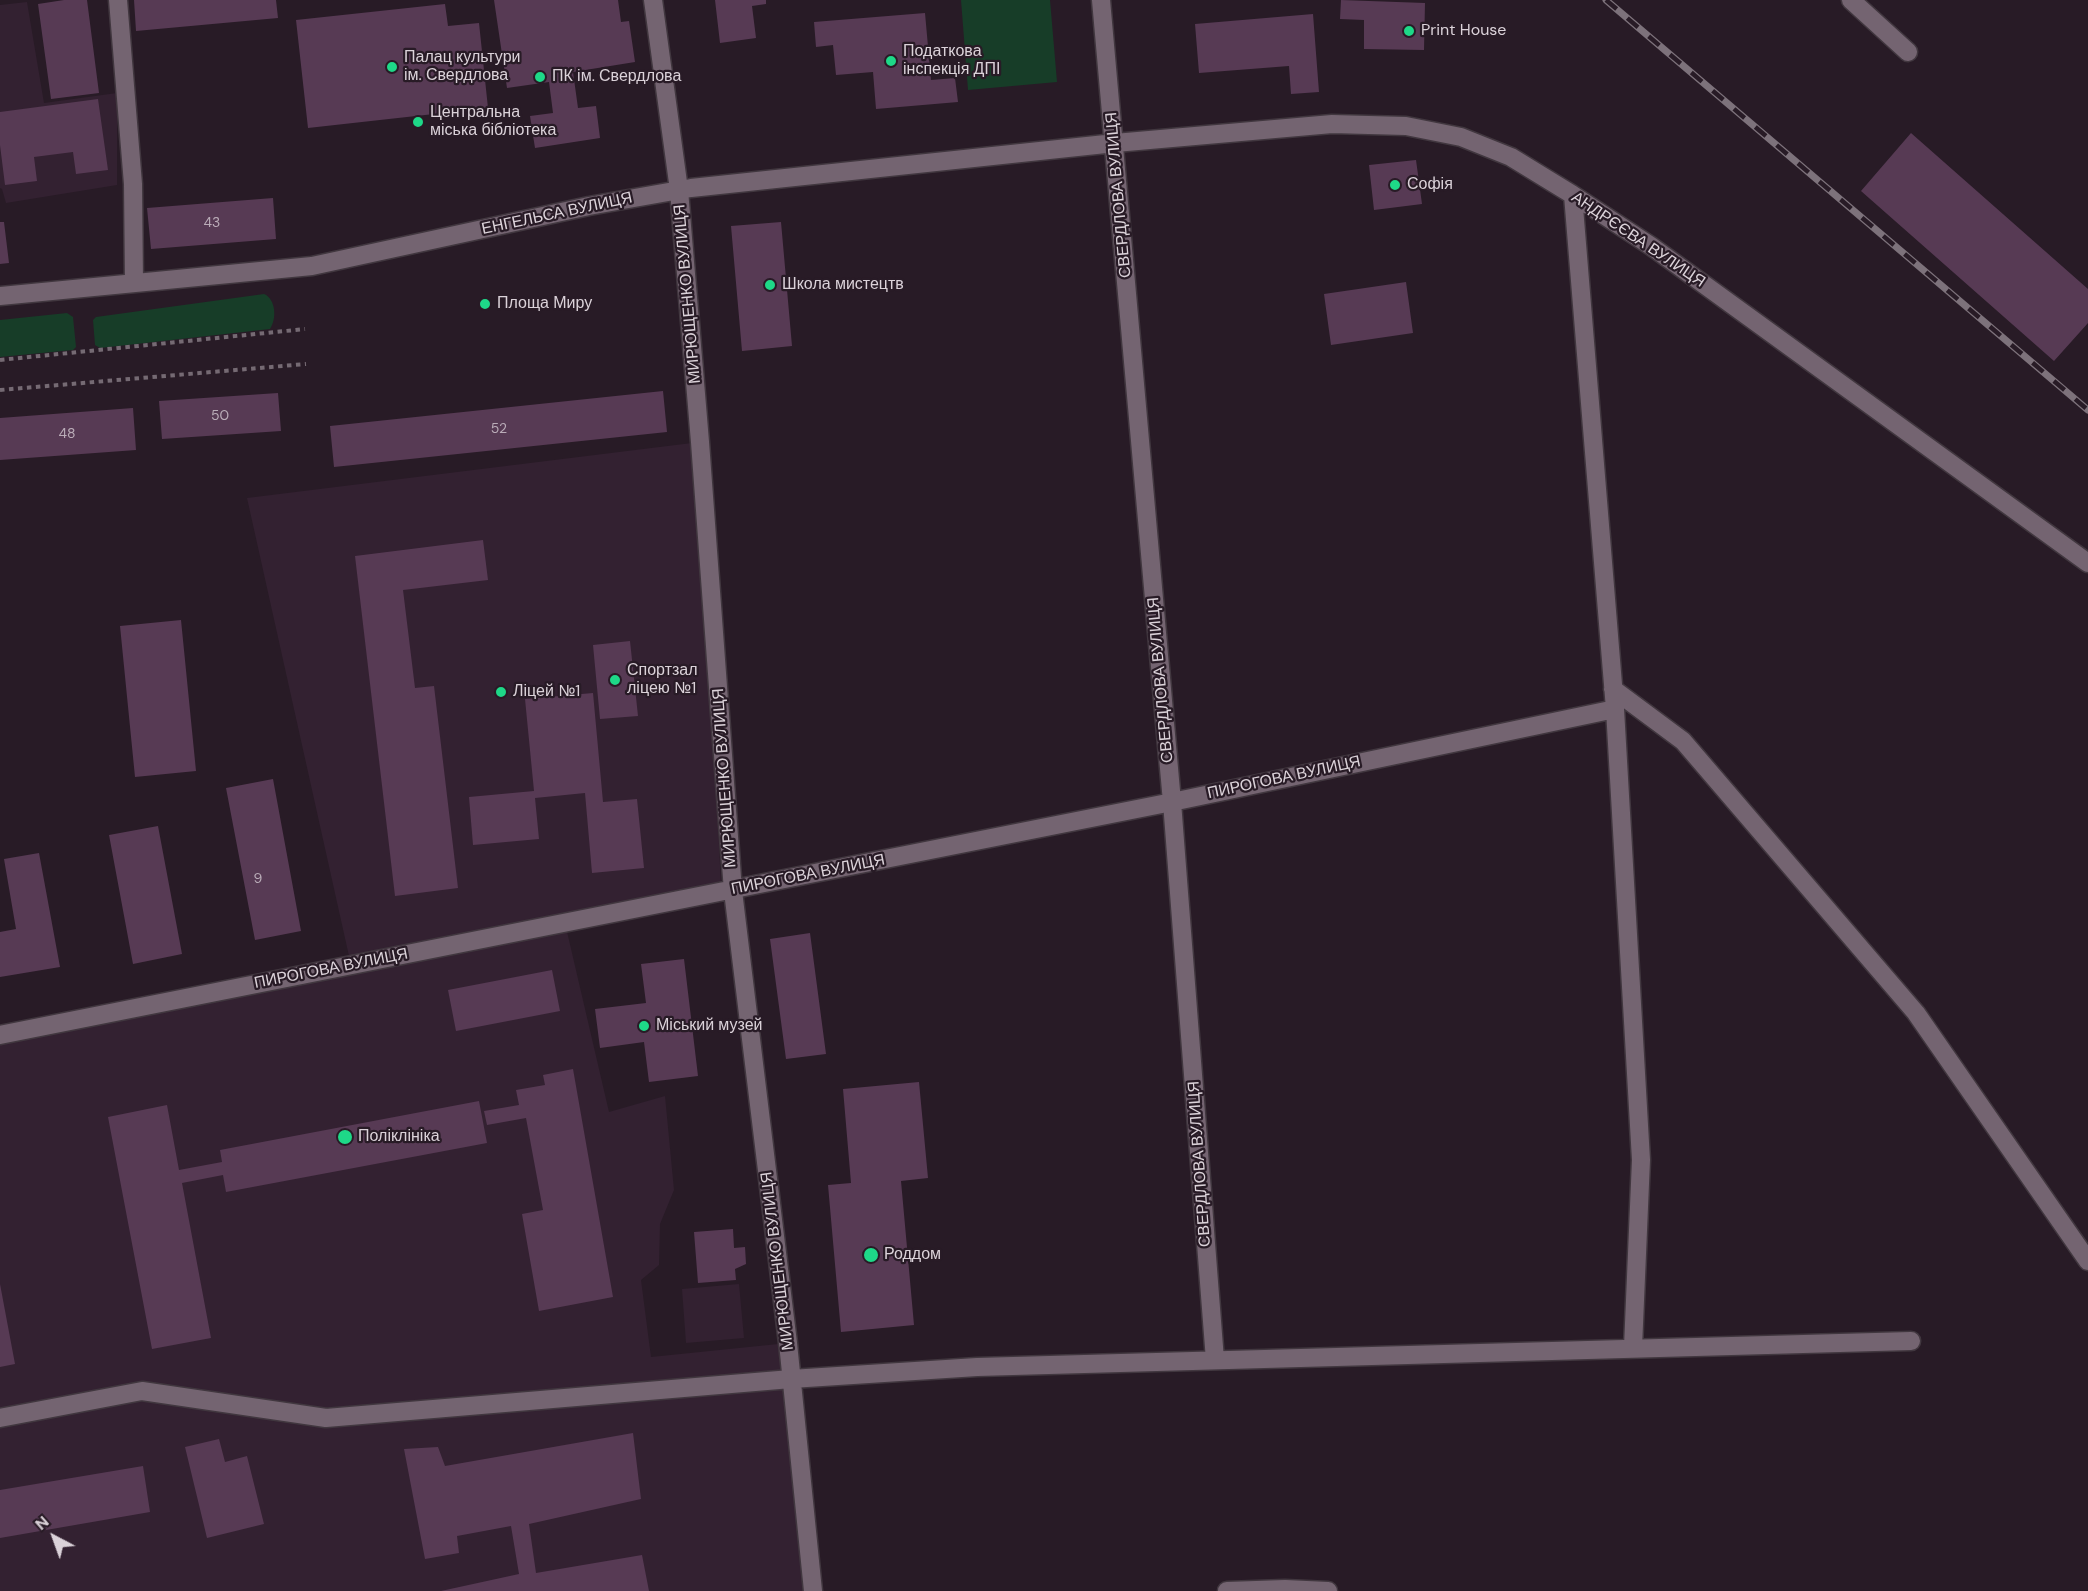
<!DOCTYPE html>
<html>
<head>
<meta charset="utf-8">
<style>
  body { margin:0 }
  #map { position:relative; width:2088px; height:1591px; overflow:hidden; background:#281b26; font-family:"DM Sans",sans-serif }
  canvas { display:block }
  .north { position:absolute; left:24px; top:1507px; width:60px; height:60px; -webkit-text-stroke:4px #281b26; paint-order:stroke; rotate:319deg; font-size:16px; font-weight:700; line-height:24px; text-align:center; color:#dbd2d9 }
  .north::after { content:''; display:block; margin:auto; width:21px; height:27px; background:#dbd2d9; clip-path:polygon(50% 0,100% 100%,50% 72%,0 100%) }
</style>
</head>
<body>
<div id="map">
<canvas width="2088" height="1591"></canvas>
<div class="north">N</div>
</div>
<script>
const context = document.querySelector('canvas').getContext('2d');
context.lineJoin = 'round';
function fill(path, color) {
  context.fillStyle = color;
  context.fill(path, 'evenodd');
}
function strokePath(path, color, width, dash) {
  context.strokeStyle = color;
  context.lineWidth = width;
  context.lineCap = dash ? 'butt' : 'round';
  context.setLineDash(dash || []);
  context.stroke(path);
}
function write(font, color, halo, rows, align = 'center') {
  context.font = font + ' "DM Sans",sans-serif';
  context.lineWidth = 4.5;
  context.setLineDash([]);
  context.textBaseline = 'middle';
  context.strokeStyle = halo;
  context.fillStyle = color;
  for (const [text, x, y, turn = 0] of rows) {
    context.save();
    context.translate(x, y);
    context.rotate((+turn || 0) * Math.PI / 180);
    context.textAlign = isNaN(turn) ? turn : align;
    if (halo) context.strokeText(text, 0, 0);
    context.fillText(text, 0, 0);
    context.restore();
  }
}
fill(new Path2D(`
  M27 2 44 103 117 93V185L6 203 2 189 0 188V5Z
  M700 442 721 886 565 923 609 1112 665 1096 674 1190 660 1224 659 1265 641 1280 651 1357 788 1343 813 1591H0V1034L351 965 247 498Z
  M739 1284 744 1338 686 1343 682 1289Z`), '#332131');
fill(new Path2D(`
  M961 0H1050L1057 82 968 90Z
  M264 294C276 299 277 319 270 329L100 348 95 345 93 320 96 317Z
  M67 313 73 317 76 347 73 350 0 357V320Z`), '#173d28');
fill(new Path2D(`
  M64 0H87L99 93 51 99 38 4Z
  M134 0H276L278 18 136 31Z
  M494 0H618L621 22 629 21 635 62 573 72 578 108 596 106 600 138 535 148 530 116 553 113 549 82 507 88Z
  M715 0H766V4L752 6 756 38 720 43Z
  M1341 0 1425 3 1424 50 1364 49V20L1340 19Z
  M445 4 448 26 479 23 488 108 308 128 296 20Z
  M925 13 931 80 955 78 958 102 876 109 873 72 836 75 833 45 816 47 814 22Z
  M1313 14 1319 92 1291 94 1289 66 1199 73 1195 24Z
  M98 99 108 170 76 174 73 152 34 157 37 181 5 185 0 145V112Z
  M1911 133 2088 289V323L2054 361 1861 191Z
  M1416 160 1422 204 1374 210 1369 165Z
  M273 198 276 239 151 249 147 208Z
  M0 222H4L9 263 0 264Z
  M781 222 792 346 742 351 731 226Z
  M1406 282 1413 333 1331 345 1324 294Z
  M663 391 667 432 334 467 330 426Z
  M278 393 281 431 162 439 159 401Z
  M133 408 136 450 0 460V418Z
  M483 540 488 580 403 590 415 688 434 686 458 888 395 896 355 556Z
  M181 620 196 771 135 777 120 626Z
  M630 641 638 716 600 719 593 645Z
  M593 693 603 802 637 799 644 868 592 873 585 793 535 798 539 839 473 845 469 797 534 791 525 699Z
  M273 779 301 931 255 940 226 788Z
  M158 826 182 954 133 964 109 835Z
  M39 853 60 967 0 977V932L16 929 4 859Z
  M810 933 826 1054 786 1059 770 939Z
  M684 959 698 1076 649 1082 644 1042 600 1048 595 1009 646 1003 641 964Z
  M552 970 560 1011 456 1031 448 990Z
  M573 1069 613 1297 539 1311 522 1214 543 1210 526 1118 487 1125 484 1111 519 1105 516 1090 545 1085 543 1075Z
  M919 1082 928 1178 901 1181 914 1325 841 1332 828 1185 851 1183 843 1089Z
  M479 1101 487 1143 226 1192 223 1175 182 1183 211 1338 152 1349 108 1117 167 1105 179 1170 222 1162 220 1150Z
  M733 1229 734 1248 745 1247 746 1264 735 1269 736 1280 698 1283 694 1232Z
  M0 1284 15 1364 0 1367Z
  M633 1433 641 1499 529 1524 536 1573 642 1555 649 1591H441L519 1574 511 1526 457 1536 459 1553 425 1559 404 1449 438 1447 445 1466Z
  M219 1439 225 1462 247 1456 264 1524 207 1538 185 1447Z
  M143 1466 150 1512 0 1538V1490Z`), '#573a54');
const minor = new Path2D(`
  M118 0 133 184 134 283
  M653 0 679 190 700 442 733 891 788 1343 813 1591
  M1101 0 1172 802 1215 1360
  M1851 0 1908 52
  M1573 195 1615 709 1641 1160 1633 1347
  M0 296 312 266 589 206 691 188 1115 143 1332 124 1406 126 1461 137 1511 157 1573 195 1651 246 2088 563
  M1613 689 1683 741 1916 1013 2088 1261
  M0 1035 1172 802 1615 709
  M0 1418 142 1391 326 1418 791 1379 977 1367 1911 1341
  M1227 1591 1285 1589 1328 1591`);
strokePath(minor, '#41373f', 21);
strokePath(new Path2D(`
  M0 360 305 329
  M0 390 306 364`), '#756a73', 4, [4.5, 4.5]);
strokePath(minor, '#746471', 18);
const rail = new Path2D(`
  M1606 0 2088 410`);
strokePath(rail, '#7d727b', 7);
strokePath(rail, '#281b26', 4.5, [14]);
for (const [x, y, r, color] of [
  [1409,31,6,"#1ed888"],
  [891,61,6,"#1ed888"],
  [392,67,6,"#1ed888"],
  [540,77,6,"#1ed888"],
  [418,122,6,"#1ed888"],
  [1395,185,6,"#1ed888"],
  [770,285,6,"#1ed888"],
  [485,304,6,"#1ed888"],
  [615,680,6,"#1ed888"],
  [501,692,6,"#1ed888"],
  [644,1026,6,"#1ed888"],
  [345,1137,8,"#1ed888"],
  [871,1255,8,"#1ed888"]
]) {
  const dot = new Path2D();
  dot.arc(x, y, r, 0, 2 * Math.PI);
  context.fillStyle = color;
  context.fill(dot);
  strokePath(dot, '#281b26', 2);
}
write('14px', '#baacb8', null, [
  ["43",212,223],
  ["50",220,416],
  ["52",499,429],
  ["48",67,434],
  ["9",258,879]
]);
write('16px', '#dbd2d9', '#281b26', [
  ["Print House",1421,31],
  ["Податкова",903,52],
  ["інспекція ДПІ",903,70],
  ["Палац культури",404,58],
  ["ім. Свердлова",404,76],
  ["ПК ім. Свердлова",552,77],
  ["Центральна",430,113],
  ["міська бібліотека",430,131],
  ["Софія",1407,185],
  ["Школа мистецтв",782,285],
  ["Площа Миру",497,304],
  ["Спортзал",627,671],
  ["ліцею №1",627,689],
  ["Ліцей №1",513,692],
  ["Міський музей",656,1026],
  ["Поліклініка",358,1137],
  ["Роддом",884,1255]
], 'left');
write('16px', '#dbd2d9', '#281b26', [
  ["СВЕРДЛОВА ВУЛИЦЯ",1119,195,-95],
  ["ЕНГЕЛЬСА ВУЛИЦЯ",557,214,-12],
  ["АНДРЄЄВА ВУЛИЦЯ",1638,240,34],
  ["МИРЮЩЕНКО ВУЛИЦЯ",688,294,-95],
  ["СВЕРДЛОВА ВУЛИЦЯ",1161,680,-95],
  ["МИРЮЩЕНКО ВУЛИЦЯ",725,778,-94],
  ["ПИРОГОВА ВУЛИЦЯ",1284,778,-12],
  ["ПИРОГОВА ВУЛИЦЯ",808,875,-11],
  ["ПИРОГОВА ВУЛИЦЯ",331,969,-11],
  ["СВЕРДЛОВА ВУЛИЦЯ",1200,1164,-94],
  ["МИРЮЩЕНКО ВУЛИЦЯ",778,1261,-97]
]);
</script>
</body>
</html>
